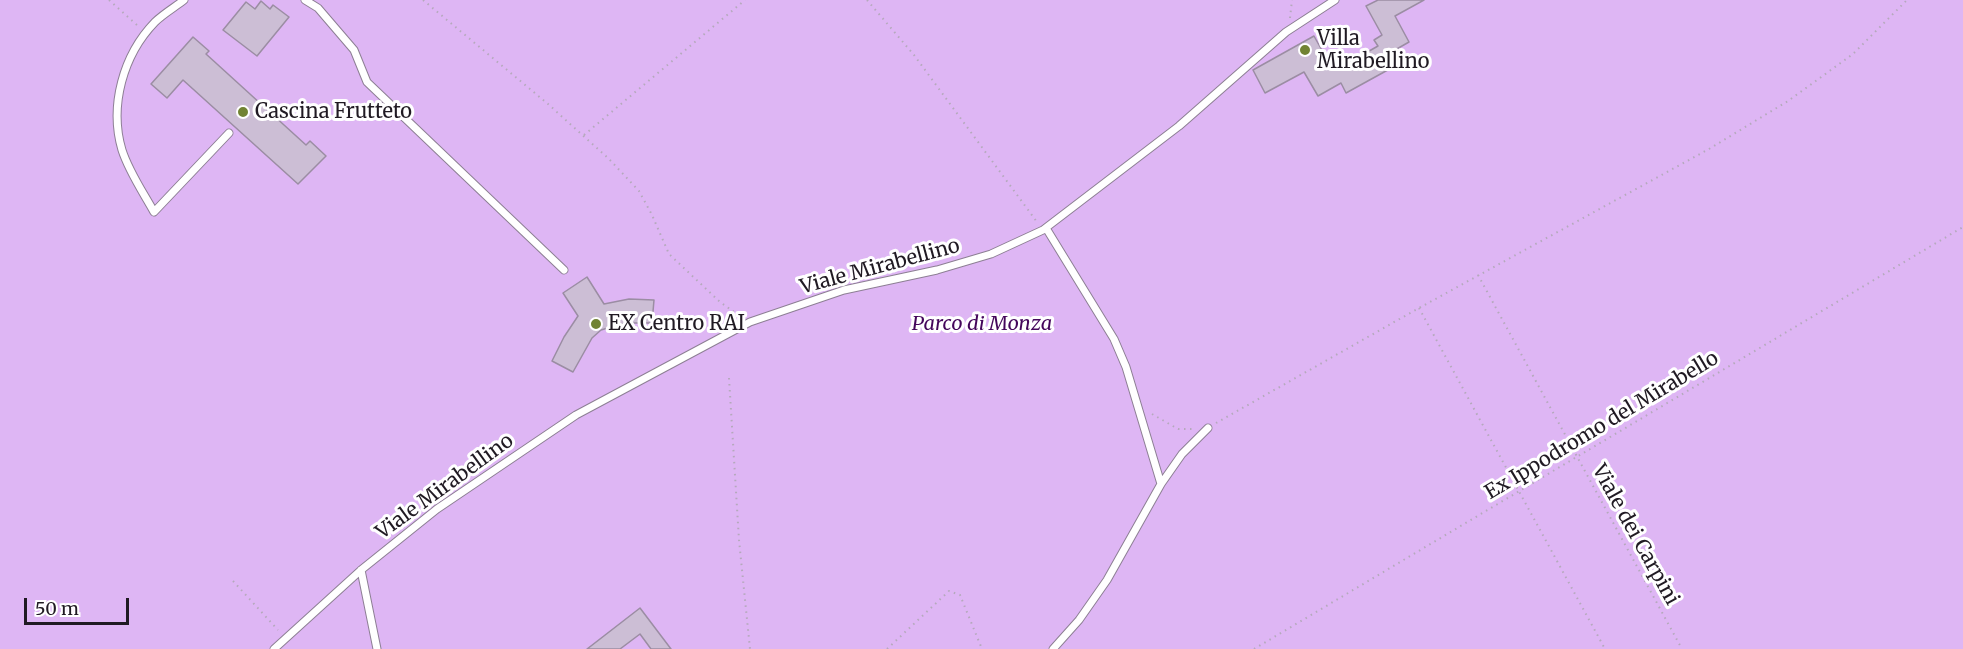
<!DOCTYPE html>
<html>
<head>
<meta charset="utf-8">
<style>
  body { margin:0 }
  #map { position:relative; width:1963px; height:649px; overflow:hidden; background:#f6e7fe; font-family:Merriweather,serif }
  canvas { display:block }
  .scale { position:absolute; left:24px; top:598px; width:105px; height:27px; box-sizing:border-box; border:3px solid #201a23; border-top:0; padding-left:8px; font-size:18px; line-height:21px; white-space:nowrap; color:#201a23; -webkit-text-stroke:4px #fff; paint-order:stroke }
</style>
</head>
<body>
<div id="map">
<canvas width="1963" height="649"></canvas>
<div class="scale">50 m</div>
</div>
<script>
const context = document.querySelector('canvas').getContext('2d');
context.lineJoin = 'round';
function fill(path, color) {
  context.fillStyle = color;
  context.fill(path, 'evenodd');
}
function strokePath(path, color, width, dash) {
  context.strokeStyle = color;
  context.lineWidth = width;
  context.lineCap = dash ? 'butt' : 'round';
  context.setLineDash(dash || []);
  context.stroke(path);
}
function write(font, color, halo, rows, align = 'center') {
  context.font = font + ' Merriweather,serif';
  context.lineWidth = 6;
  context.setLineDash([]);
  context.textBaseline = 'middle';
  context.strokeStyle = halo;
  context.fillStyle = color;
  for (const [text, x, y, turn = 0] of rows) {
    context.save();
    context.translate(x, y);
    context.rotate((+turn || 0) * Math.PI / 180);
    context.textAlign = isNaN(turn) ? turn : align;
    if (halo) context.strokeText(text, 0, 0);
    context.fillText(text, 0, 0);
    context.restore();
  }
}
fill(new Path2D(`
  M0 0H1963V649H0Z`), '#deb6f4');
const building = new Path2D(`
  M1378 0H1424L1395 16 1409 42 1388 54 1395 66 1346 93 1341 83 1318 96 1304 72 1265 93 1253 70 1314 36 1329 63 1336 59 1341 67 1378 46 1374 40 1382 35 1366 6Z
  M261 1 270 9 273 5 289 17 257 56 223 30 246 2 255 9Z
  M193 37 209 51 206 54 306 145 310 141 326 156 298 184 183 80 167 98 151 84Z
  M587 277 604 304 629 299 654 300 652 323H625L601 330 592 338 573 372 552 361 564 337 578 316 563 293Z
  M640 608 671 649H651L640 634 620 649H587Z`);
fill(building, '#ccbed5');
strokePath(building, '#9b8da3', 1.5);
const lane = new Path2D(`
  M184 0C175 7 163 14 155 22 123 55 109 106 122 150 129 172 143 192 154 212L229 133
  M305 0 318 8 354 50 367 82 564 270
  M1046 228 1114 339 1126 367 1161 484
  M361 570 377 649
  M274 649 361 570 437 509 576 415 750 322 844 290 937 270 991 254 1043 230 1179 126 1286 32 1335 0
  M1053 649 1079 620 1107 580 1161 484 1182 454 1208 428`);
strokePath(lane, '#8d7f94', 9);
strokePath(new Path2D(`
  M109 0 138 26
  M423 0 548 104 609 159 639 191 652 215 669 254 720 302 740 316
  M867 0 914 55 1037 222
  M1290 18 1292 0
  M584 135 745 0
  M1478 275 1682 649
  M1419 308 1605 649
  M729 378 739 540 750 649
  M1152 414 1178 429H1194
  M1216 423 1419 308 1709 149 1788 101 1853 54 1907 0
  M233 581 278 630
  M887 649 949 591 960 595 982 649
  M1254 649 1963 227`), '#b5a9bc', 2, [1.5, 4.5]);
strokePath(lane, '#fff', 7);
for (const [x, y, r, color] of [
  [1305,50,6,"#718333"],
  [243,112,6,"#718333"],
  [596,324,6,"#718333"]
]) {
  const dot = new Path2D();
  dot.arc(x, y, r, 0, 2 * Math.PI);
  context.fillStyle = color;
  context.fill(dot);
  strokePath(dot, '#fff', 2);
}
write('20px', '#201a23', '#fff', [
  ["Villa",1317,39],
  ["Mirabellino",1317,62],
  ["Cascina Frutteto",255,112],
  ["EX Centro RAI",608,324]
], 'left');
write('20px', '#201a23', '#fff', [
  ["Viale Mirabellino",880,267,-15],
  ["Ex Ippodromo del Mirabello",1602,426,-31],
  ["Viale Mirabellino",445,487,-36],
  ["Viale dei Carpini",1635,535,61]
]);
write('italic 20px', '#44065b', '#fff', [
  ["Parco di Monza",982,324]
]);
</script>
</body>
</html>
